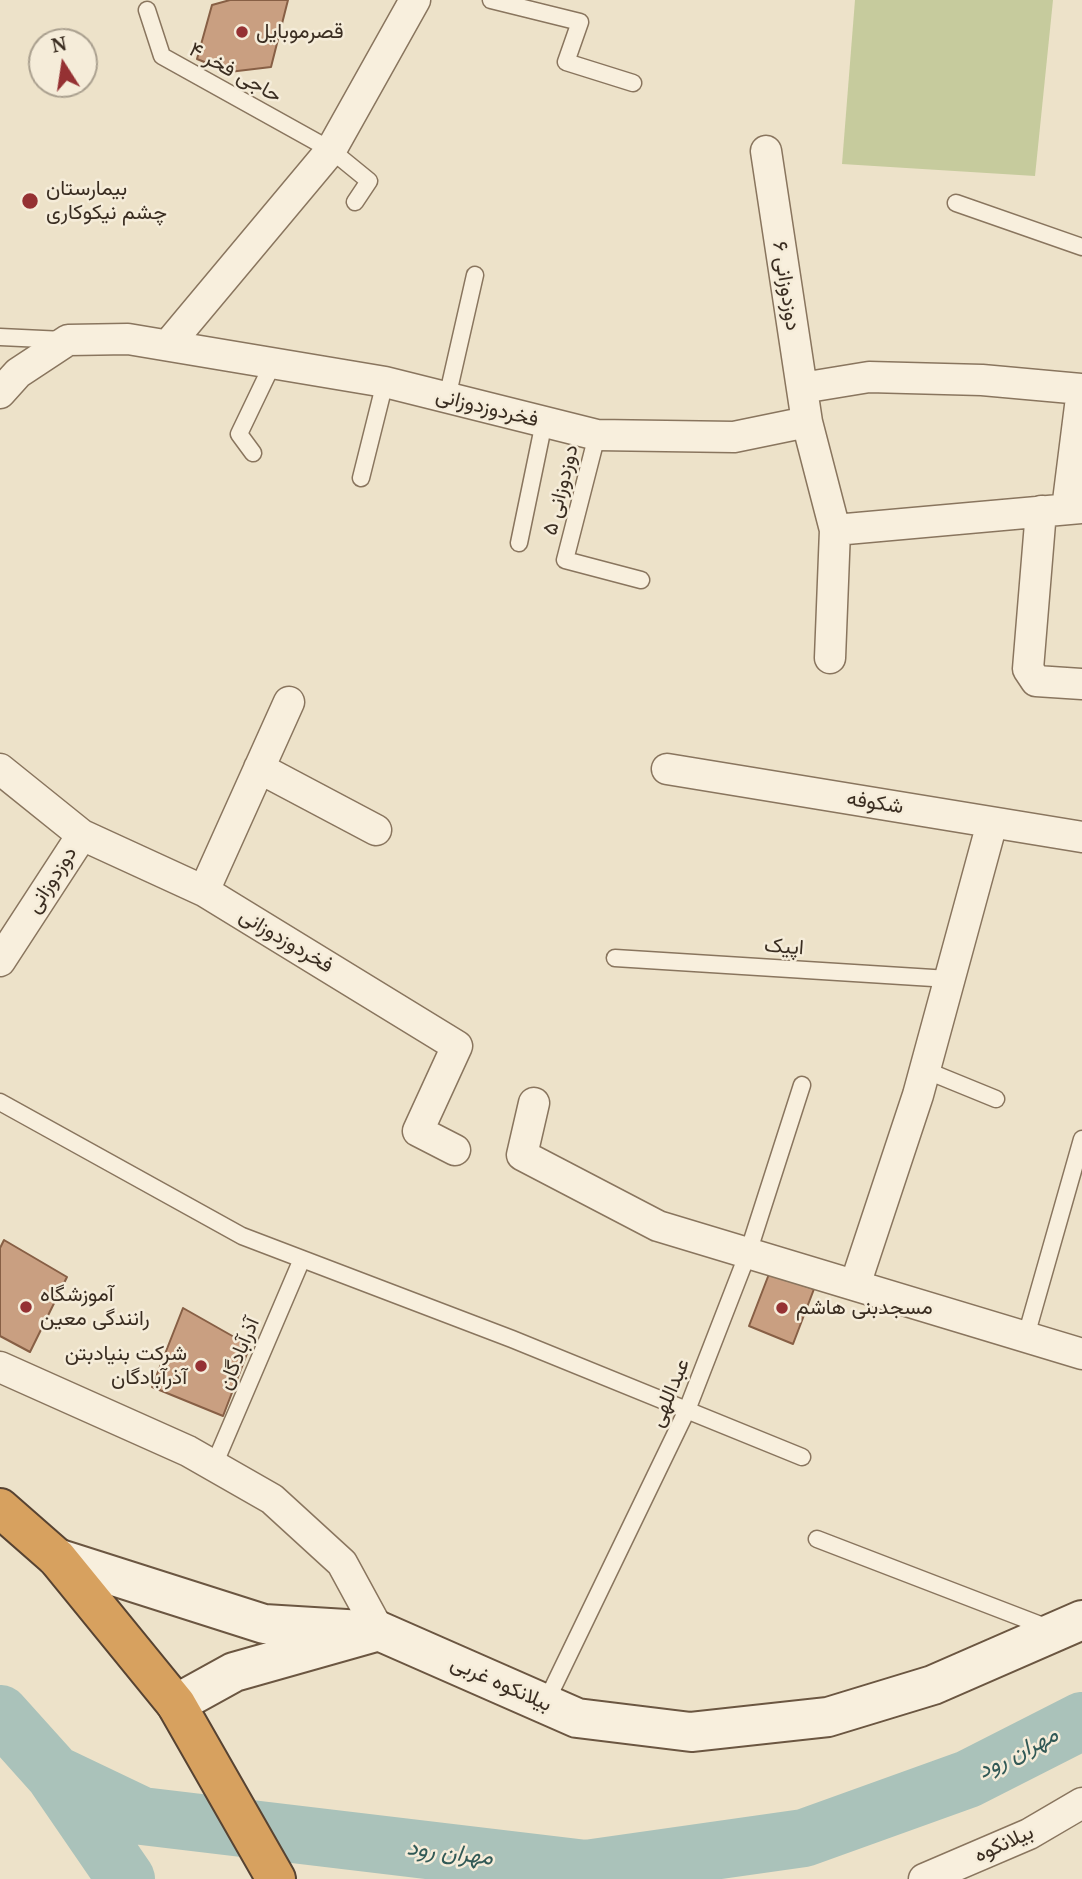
<!DOCTYPE html>
<html>
<head>
<meta charset="utf-8">
<style>
  body { margin:0 }
  #map { position:relative; width:1082px; height:1879px; overflow:hidden; background:#ede2c9; font-family:"Noto Serif",serif }
  canvas { display:block }
  .north { position:absolute; left:28px; top:28px; width:70px; height:70px; box-sizing:border-box; background:#f5ecd9; border:2px solid #aaa08f; border-radius:50%; rotate:348deg; font-size:19px; font-weight:700; line-height:28px; text-align:center; color:#3a2d21 }
  .north::after { content:''; display:block; margin:auto; width:24px; height:32px; background:#953133; clip-path:polygon(50% 0,100% 100%,50% 72%,0 100%) }
</style>
</head>
<body>
<div id="map">
<canvas width="1082" height="1879"></canvas>
<div class="north">N</div>
</div>
<script>
const context = document.querySelector('canvas').getContext('2d');
context.lineJoin = 'round';
function fill(path, color) {
  context.fillStyle = color;
  context.fill(path, 'evenodd');
}
function strokePath(path, color, width, dash) {
  context.strokeStyle = color;
  context.lineWidth = width;
  context.lineCap = dash ? 'butt' : 'round';
  context.setLineDash(dash || []);
  context.stroke(path);
}
function write(font, color, halo, rows, align = 'center') {
  context.font = font + ' "Noto Serif",Vazirmatn,serif';
  context.lineWidth = 5;
  context.setLineDash([]);
  context.textBaseline = 'middle';
  context.strokeStyle = halo;
  context.fillStyle = color;
  for (const [text, x, y, turn = 0] of rows) {
    context.save();
    context.translate(x, y);
    context.rotate((+turn || 0) * Math.PI / 180);
    context.textAlign = isNaN(turn) ? turn : align;
    if (halo) context.strokeText(text, 0, 0);
    context.fillText(text, 0, 0);
    context.restore();
  }
}
fill(new Path2D(`
  M855 0H1053L1035 176 842 164Z`), '#c6cb9d');
strokePath(new Path2D(`
  M0 1714 54 1774 126 1879
  M54 1774 142 1816 586 1869 804 1838 968 1779 1082 1721`), '#aac2ba', 58);
const building = new Path2D(`
  M230 0H288L271 67 229 72 197 59 212 5Z
  M4 1240 67 1277 30 1352 0 1336V1248Z
  M769 1274 814 1289 793 1344 749 1326Z
  M183 1308 250 1346 223 1416 152 1387Z`);
fill(building, '#c99f81');
strokePath(building, '#875f45', 2);
const lane = new Path2D(`
  M491 0 580 22 566 62 633 83
  M147 10 162 56 331 150 369 181 355 202
  M956 203 1082 247
  M0 337 64 340
  M447 398 475 275
  M597 435 565 560 641 580
  M253 453 239 434 273 363
  M361 478 385 382
  M519 543 544 422
  M615 958 949 979
  M925 1070 996 1099
  M0 1102 242 1236 512 1339 802 1457
  M1026 1336 1082 1139
  M214 1465 302 1259
  M817 1539 1051 1629
  M545 1704 687 1410 748 1253 802 1085`);
const street = new Path2D(`
  M766 151 807 422 835 530 830 658
  M168 345 331 150 415 0
  M802 388 869 377 982 380 1082 389
  M0 393 18 373 68 340 128 339 385 382 597 435 734 437 807 422
  M1067 509 1082 390
  M1041 511 1028 669 1036 681 1082 684
  M835 530 1082 508
  M259 768 376 830
  M0 769 82 835 204 891 457 1046 418 1131 455 1150
  M667 769 1082 837
  M204 891 289 702
  M0 961 82 835
  M534 1103 522 1155 658 1226 1082 1354
  M855 1285 918 1095 992 823
  M0 1367 188 1451 272 1499 342 1563 379 1631
  M924 1879 1029 1834 1082 1803`);
const secondary = new Path2D(`
  M57 1558 264 1624 379 1631 234 1672 176 1704
  M379 1631 577 1718 691 1732 828 1717 933 1685 1082 1620`);
const highway = new Path2D(`
  M0 1508 57 1558 176 1704 276 1879`);
strokePath(lane, '#89755e', 19);
strokePath(street, '#89755e', 33);
strokePath(secondary, '#6b5641', 42);
strokePath(highway, '#574332', 42);
strokePath(lane, '#f8efdd', 16);
strokePath(street, '#f8efdd', 30);
strokePath(secondary, '#f8efdd', 38);
strokePath(highway, '#d7a15f', 38);
for (const [x, y, r, color] of [
  [242,32,7,"#953133"],
  [30,201,9,"#953133"],
  [26,1307,7,"#953133"],
  [782,1308,7,"#953133"],
  [201,1366,7,"#953133"]
]) {
  const dot = new Path2D();
  dot.arc(x, y, r, 0, 2 * Math.PI);
  context.fillStyle = color;
  context.fill(dot);
  strokePath(dot, '#f5ecd9', 2.5);
}
write('21px', '#3a2d21', '#f5ecd9', [
  ["قصرموبایل",256,32],
  ["بیمارستان",46,189],
  ["چشم نیکوکاری",46,213],
  ["آموزشگاه",40,1295],
  ["رانندگی معین",40,1319],
  ["مسجدبنی هاشم",796,1308],
  ["شرکت بنیادبتن",187,1354,"right"],
  ["آذرآبادگان",187,1378,"right"]
], 'left');
write('21px', '#3a2d21', '#f5ecd9', [
  ["حاجی فخر ۴",235,73,29],
  ["دوزدوزانی ۶",786,286,81],
  ["فخردوزدوزانی",487,408,14],
  ["دوزدوزانی ۵",561,490,-76],
  ["شکوفه",875,803,9],
  ["دوزدوزانی",52,880,-57],
  ["فخردوزدوزانی",286,941,31],
  ["اپیک",784,947,4],
  ["آذرآبادگان",239,1354,-67],
  ["عبداللهی",670,1393,-67],
  ["بیلانکوه غربی",501,1684,24],
  ["بیلانکوه",1004,1844,-24]
]);
write('italic 23px', '#315956', '#f5ecd9', [
  ["مهران رود",1018,1753,-27],
  ["مهران رود",450,1853,7]
]);
</script>
</body>
</html>
